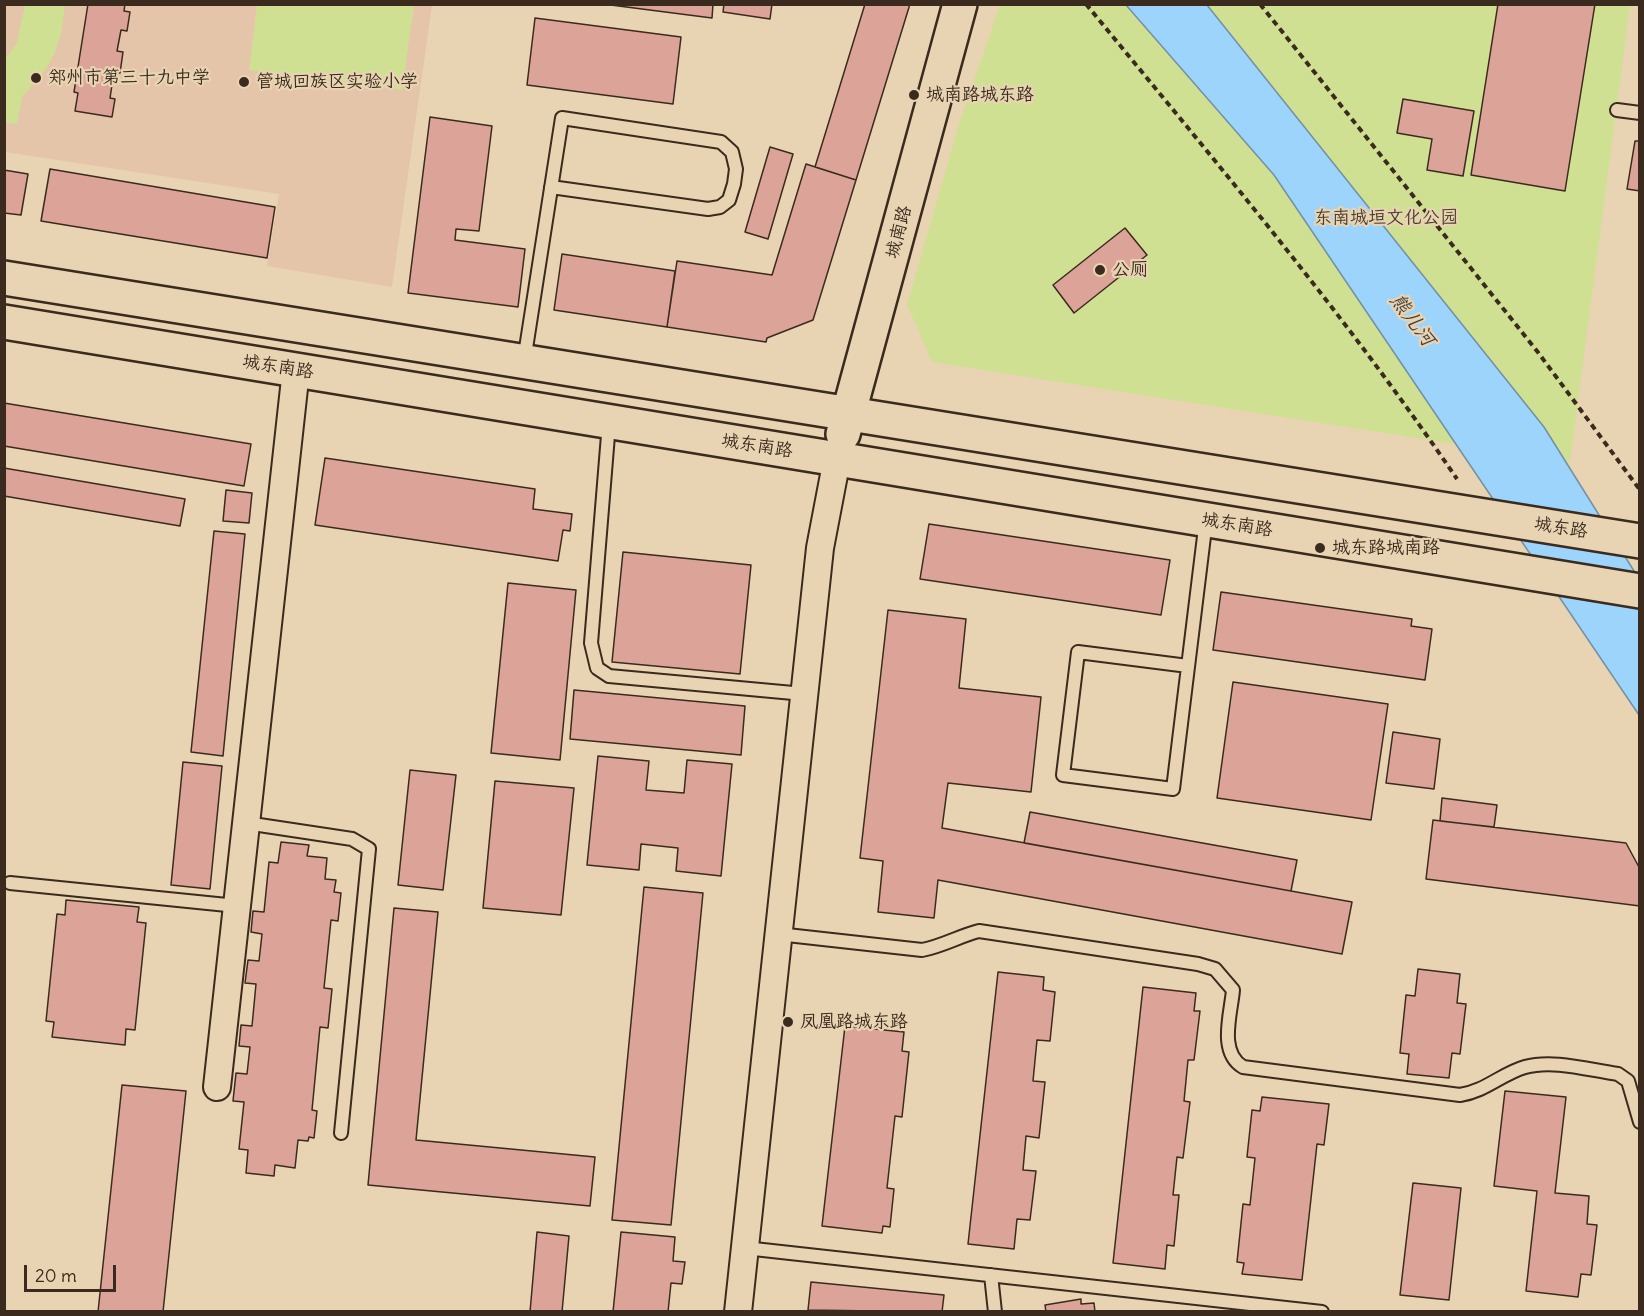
<!DOCTYPE html>
<html>
<head>
<meta charset="utf-8">
<style>
  body { margin:0 }
  #map { position:relative; width:1644px; height:1316px; overflow:hidden; background:#e8d4b2; font-family:Delius,sans-serif }
  canvas { display:block }
  .frame { position:absolute; inset:0; border:6px solid #3b2a1e; pointer-events:none }
  .scale { position:absolute; left:24px; top:1265px; width:92px; height:27px; box-sizing:border-box; border:3px solid #3b2a1e; border-top:0; padding-left:8px; font-size:18px; line-height:21px; white-space:nowrap; color:#3b2a1e; -webkit-text-stroke:4px #e8d4b2; paint-order:stroke }
</style>
</head>
<body>
<div id="map">
<canvas width="1644" height="1316"></canvas>
<div class="frame"></div>
<div class="scale">20 m</div>
</div>
<script>
const context = document.querySelector('canvas').getContext('2d');
context.lineJoin = 'round';
function fill(path, color) {
  context.fillStyle = color;
  context.fill(path, 'evenodd');
}
function strokePath(path, color, width, dash) {
  context.strokeStyle = color;
  context.lineWidth = width;
  context.lineCap = dash ? 'butt' : 'round';
  context.setLineDash(dash || []);
  context.stroke(path);
}
function write(font, color, halo, rows, align = 'center') {
  context.font = font + ' Delius,"LXGW WenKai TC",sans-serif';
  context.lineWidth = 4.5;
  context.setLineDash([]);
  context.textBaseline = 'middle';
  context.strokeStyle = halo;
  context.fillStyle = color;
  for (const [text, x, y, turn = 0] of rows) {
    context.save();
    context.translate(x, y);
    context.rotate((+turn || 0) * Math.PI / 180);
    context.textAlign = isNaN(turn) ? turn : align;
    if (halo) context.strokeText(text, 0, 0);
    context.fillText(text, 0, 0);
    context.restore();
  }
}
fill(new Path2D(`
  M4 5H432L392 287 267 266 279 194 5 152Z`), '#e4c5aa');
fill(new Path2D(`
  M25 5H65L61 34 55 52 46 69 22 97 17 124 5 122V59L17 43Z
  M257 5H414L402 90 249 70Z
  M1000 5H1630L1570 462 932 362 907 305 959 124Z`), '#cfe093');
const water = new Path2D(`
  M1126 5H1207L1544 427 1639 579V715L1274 175Z`);
fill(water, '#9cd4fb');
strokePath(water, '#7590a3', 1.5);
const building = new Path2D(`
  M88 4H125L124 11 130 12 127 31 121 30 117 51 123 52 120 73 114 72 110 98 115 99 112 117 75 111 78 93 74 92Z
  M603 4H713L712 18Z
  M724 4H772L770 19 723 12Z
  M865 4H910L856 180 815 167Z
  M1498 4H1595L1565 191 1471 175Z
  M535 18 681 37 673 104 527 85Z
  M1403 99 1474 111 1463 176 1427 170 1432 139 1397 133Z
  M430 117 492 126 479 231 456 229 455 240 525 249 518 307 408 293Z
  M1635 141H1640V191L1627 189Z
  M770 147 793 154 768 239 745 232Z
  M806 164 856 180 813 320 767 338 766 342 667 327 677 261 772 275Z
  M50 169 275 207 267 258 41 221Z
  M4 170 28 174 21 215 4 213Z
  M1125 228 1147 255 1074 313 1053 285Z
  M562 254 675 271 667 327 554 310Z
  M4 403 251 444 244 486 4 446Z
  M325 458 535 489 533 509 572 514 570 531 563 530 558 561 315 525Z
  M4 468 185 499 180 526 4 496Z
  M226 490 252 493 249 523 223 521Z
  M929 524 1170 560 1161 615 920 579Z
  M214 531 245 534 223 756 191 752Z
  M623 552 751 565 740 674 612 662Z
  M508 583 576 590 560 760 491 753Z
  M1221 592 1412 619 1411 626 1432 629 1425 680 1213 650Z
  M888 610 966 619 959 688 1041 697 1031 792 948 783 942 828 1352 902 1342 954 938 880 934 918 878 912 883 861 860 858Z
  M1233 682 1388 704 1371 820 1217 798Z
  M574 690 745 706 741 755 570 739Z
  M1393 732 1440 739 1434 789 1386 783Z
  M598 756 649 761 646 790 684 793 687 760 732 764 721 876 676 871 678 848 641 844 639 870 587 865Z
  M183 762 222 766 210 889 171 885Z
  M410 770 456 775 443 890 398 885Z
  M495 781 574 788 561 915 483 908Z
  M1442 798 1497 805 1494 827 1440 821Z
  M1030 812 1297 860 1291 891 1024 843Z
  M1433 820 1626 843 1640 869V906L1426 879Z
  M281 842 309 845 307 856 327 858 325 879 336 880 334 892 341 893 338 921 331 920 324 988 332 989 328 1028 320 1027 312 1110 317 1111 314 1138 309 1137 308 1141 298 1140 295 1168 275 1165 274 1176 246 1173 248 1150 239 1149 244 1102 233 1101 236 1073 247 1074 250 1047 239 1046 241 1025 252 1026 256 984 245 983 248 960 259 961 262 934 251 932 253 911 264 912 269 862 278 863Z
  M644 887 703 893 671 1225 612 1220Z
  M66 900 139 907 137 922 146 923 135 1030 126 1029 125 1045 52 1037 54 1022 46 1021 57 914 65 915Z
  M394 908 438 912 416 1140 595 1157 590 1206 368 1185Z
  M1418 969 1460 974 1457 1003 1466 1004 1460 1054 1452 1053 1449 1078 1407 1074 1409 1054 1400 1053 1406 995 1415 996Z
  M998 972 1044 977 1043 990 1055 992 1050 1041 1037 1040 1033 1081 1045 1082 1039 1138 1026 1136 1023 1170 1036 1171 1030 1220 1017 1219 1014 1249 968 1244Z
  M1143 987 1196 993 1194 1011H1200L1194 1060H1188L1184 1101 1190 1102 1183 1158 1177 1157 1173 1195H1179L1174 1246 1167 1245 1165 1269 1113 1263Z
  M845 1026 904 1032 902 1051 909 1052 902 1117 895 1116 887 1188 894 1189 890 1227 883 1226 882 1233 822 1226Z
  M122 1085 186 1091 163 1312H98Z
  M1505 1091 1566 1097 1555 1193 1589 1196 1587 1224 1597 1225 1591 1275 1581 1274 1578 1297 1526 1291 1537 1191 1494 1186Z
  M1262 1097 1329 1104 1324 1145 1317 1144 1302 1280 1242 1274 1244 1263 1237 1262 1243 1204 1250 1205 1255 1158 1247 1157 1252 1110 1260 1111Z
  M1413 1183 1461 1188 1449 1300 1400 1295Z
  M537 1232 569 1236 562 1312H530Z
  M621 1232 675 1237 673 1261 685 1262 682 1284 671 1283 668 1312H613Z
  M811 1282 944 1295 942 1312 808 1310Z
  M1081 1299V1304L1094 1303 1095 1312H1046L1045 1305Z`);
fill(building, '#dca399');
strokePath(building, '#3b2a1e', 1.5);
const lane = new Path2D(`
  M1617 110 1640 113
  M524 361 562 118 721 142 732 152 736 169 734 184 729 200 720 207 708 209 551 187
  M609 423 591 643 597 668 609 676 804 694
  M1188 666 1078 652 1063 775 1173 789 1206 520
  M246 823 352 839 369 849 341 1133
  M10 883 237 906
  M778 934 922 950C943 946 959 936 979 931L1198 964 1215 969 1233 990C1231 1014 1218 1052 1243 1067L1460 1095C1486 1091 1501 1074 1525 1067 1553 1059 1589 1070 1618 1074L1628 1081 1640 1122
  M745 1248 1322 1312
  M991 1275 995 1312`);
const street = new Path2D(`
  M217 1087 296 370
  M738 1312 820 548 837 459`);
const secondary = new Path2D(`
  M4 278 1640 541
  M4 322 1640 591
  M843 434 960 4`);
strokePath(lane, '#3b2a1e', 16);
strokePath(street, '#3b2a1e', 30);
strokePath(secondary, '#3b2a1e', 38);
strokePath(new Path2D(`
  M1086 4C1214 160 1344 313 1457 479
  M1260 4 1537 351 1640 490`), '#3b2a1e', 4, [6, 4.5]);
strokePath(lane, '#e8d4b2', 12);
strokePath(street, '#e8d4b2', 26);
strokePath(secondary, '#e8d4b2', 33);
for (const [x, y, r, color] of [
  [36,78,6,"#3b2a1e"],
  [244,82,6,"#3b2a1e"],
  [914,95,6,"#3b2a1e"],
  [1100,270,6,"#3b2a1e"],
  [1320,548,6,"#3b2a1e"],
  [788,1022,6,"#3b2a1e"]
]) {
  const dot = new Path2D();
  dot.arc(x, y, r, 0, 2 * Math.PI);
  context.fillStyle = color;
  context.fill(dot);
  strokePath(dot, '#e8d4b2', 2);
}
write('18px', '#3b2a1e', '#e8d4b2', [
  ["郑州市第三十九中学",48,78],
  ["管城回族区实验小学",256,82],
  ["城南路城东路",926,95],
  ["公厕",1112,270],
  ["城东路城南路",1332,548],
  ["凤凰路城东路",800,1022]
], 'left');
write('18px', '#4a3c2a', '#e8d4b2', [
  ["东南城垣文化公园",1386,218]
]);
write('18px', '#3b2a1e', '#e8d4b2', [
  ["城南路",899,232,-75],
  ["城东南路",278,367,9],
  ["城东南路",757,446,9],
  ["城东南路",1237,525,9],
  ["城东路",1561,528,9]
]);
write('italic 20px', '#4a443f', '#e8d4b2', [
  ["熊儿河",1412,320,53]
]);
</script>
</body>
</html>
